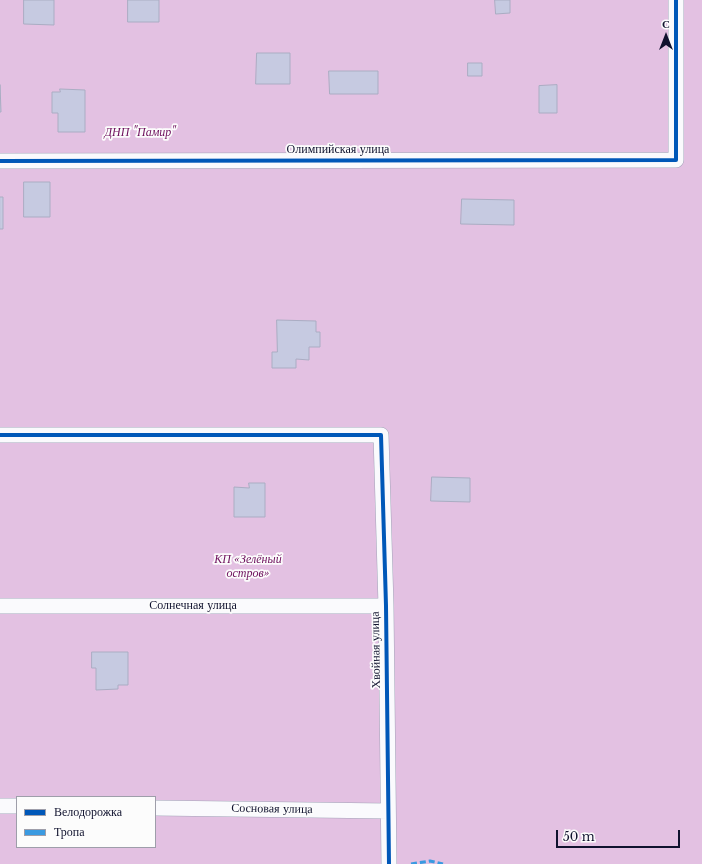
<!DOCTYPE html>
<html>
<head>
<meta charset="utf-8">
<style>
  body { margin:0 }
  #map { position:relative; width:702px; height:864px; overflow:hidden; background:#dce0f1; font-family:"Libre Baskerville",serif }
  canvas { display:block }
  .legend { position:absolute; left:16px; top:796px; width:140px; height:52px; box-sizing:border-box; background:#fcfcfc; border:1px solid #9e9eaa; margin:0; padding:5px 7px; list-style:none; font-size:12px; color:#10122e }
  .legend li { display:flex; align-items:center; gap:8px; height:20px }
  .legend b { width:20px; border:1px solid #9e9eaa }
  .north { position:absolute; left:646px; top:16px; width:40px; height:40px; -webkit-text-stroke:3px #fcfcfc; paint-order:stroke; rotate:0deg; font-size:11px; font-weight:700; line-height:16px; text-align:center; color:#10122e }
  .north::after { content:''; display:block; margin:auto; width:14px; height:18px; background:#10122e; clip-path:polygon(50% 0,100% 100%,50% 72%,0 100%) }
  .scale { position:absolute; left:556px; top:830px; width:124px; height:18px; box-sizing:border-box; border:2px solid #10122e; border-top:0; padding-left:5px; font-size:12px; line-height:14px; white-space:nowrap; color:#10122e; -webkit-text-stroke:3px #fcfcfc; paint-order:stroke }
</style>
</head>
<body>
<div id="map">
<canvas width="702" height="864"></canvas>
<ul class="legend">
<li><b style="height:5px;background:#0057b8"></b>Велодорожка</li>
<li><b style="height:5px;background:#3a9ae1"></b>Тропа</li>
</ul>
<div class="north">С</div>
<div class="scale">50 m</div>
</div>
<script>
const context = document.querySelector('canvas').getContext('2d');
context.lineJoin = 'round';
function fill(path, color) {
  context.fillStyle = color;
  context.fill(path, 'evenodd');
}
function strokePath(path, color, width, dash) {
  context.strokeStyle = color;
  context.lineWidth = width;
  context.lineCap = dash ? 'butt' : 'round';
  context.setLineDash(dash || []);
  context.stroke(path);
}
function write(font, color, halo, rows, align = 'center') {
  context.font = font + ' "Libre Baskerville",serif';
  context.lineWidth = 3.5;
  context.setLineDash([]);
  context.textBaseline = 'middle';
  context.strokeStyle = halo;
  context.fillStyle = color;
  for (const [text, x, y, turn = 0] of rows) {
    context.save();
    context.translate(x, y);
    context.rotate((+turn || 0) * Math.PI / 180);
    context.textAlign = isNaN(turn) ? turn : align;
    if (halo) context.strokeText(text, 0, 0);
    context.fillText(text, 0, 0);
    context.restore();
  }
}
fill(new Path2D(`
  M0 0H702V864H0ZM17 797H155V847H17Z`), '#e3c1e2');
const building = new Path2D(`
  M24 0H54V25L24 24Z
  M128 0H159V22H128Z
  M495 0H510V13L496 14Z
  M257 53H290V84H256Z
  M468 63H482V76H468Z
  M329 71H378V94H330Z
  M0 85 1 112H0Z
  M557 85V113H539V86Z
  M60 89 85 90V132H58V113H52V92H60Z
  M24 182H50V217H24Z
  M0 197H3V229H0Z
  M462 199 514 200V225L461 224Z
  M277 320 316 321V332H320V347H309V360L296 359V368H272V352H277Z
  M432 477 470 478V502L431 501Z
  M249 483H265V517H234V487L249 488Z
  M92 652H128V685H118V689L96 690V668H92Z`);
fill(building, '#c6cae1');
strokePath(building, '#aaadc3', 1);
const street = new Path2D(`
  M0 161 676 160V0
  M0 435H381L386 606 389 864
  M0 606H386
  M0 806H17
  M155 808 388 811`);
strokePath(street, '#a1a4b8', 16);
strokePath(street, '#fafafd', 15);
strokePath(new Path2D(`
  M411 864 430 861 443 864`), '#3a9ae1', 3, [6, 3]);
strokePath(new Path2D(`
  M0 161 676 160V0
  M0 435H381L386 606 389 864`), '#0057b8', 4);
write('italic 12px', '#6e105d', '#fcfcfc', [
  ["ДНП \"Памир\"",140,133],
  ["КП «Зелёный",248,560],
  ["остров»",248,574]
]);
write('12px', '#10122e', '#fcfcfc', [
  ["Олимпийская улица",338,150],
  ["Солнечная улица",193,606],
  ["Хвойная улица",376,650,-91],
  ["Сосновая улица",272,809,1]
]);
</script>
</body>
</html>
